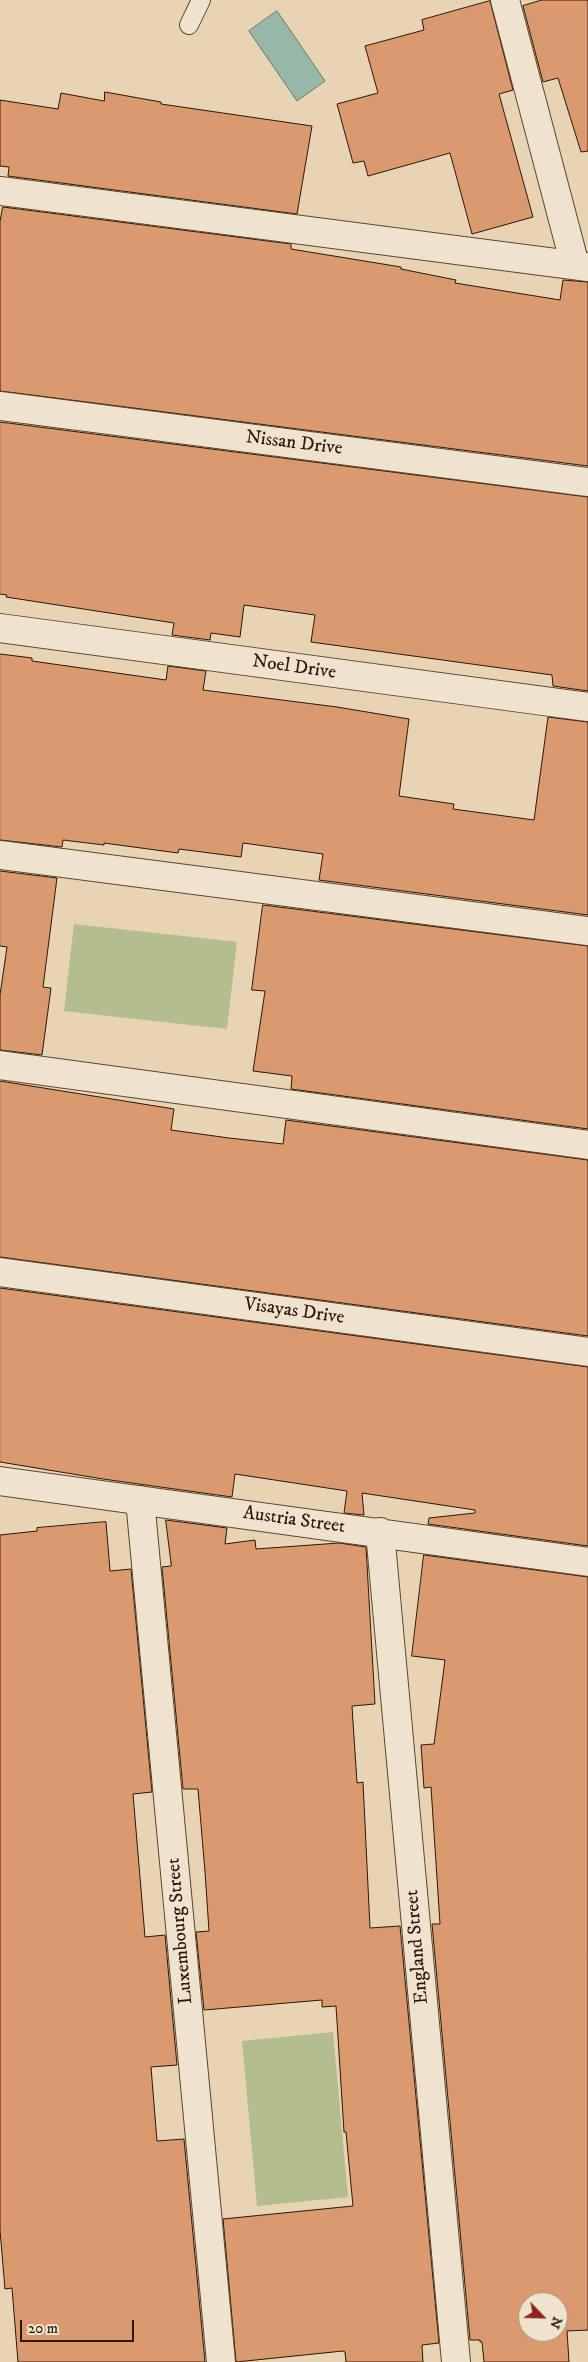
<!DOCTYPE html>
<html>
<head>
<meta charset="utf-8">
<style>
  body { margin:0 }
  #map { position:relative; width:588px; height:2362px; overflow:hidden; background:#e7d4b4; font-family:"IM FELL DW Pica",serif }
  canvas { display:block }
  .north { position:absolute; left:518px; top:2292px; width:50px; height:50px; box-sizing:border-box; background:#efe3ce; border:1px solid #a1927e; border-radius:50%; rotate:114deg; font-size:14px; font-weight:700; line-height:20px; text-align:center; color:#2c1807 }
  .north::after { content:''; display:block; margin:auto; width:18px; height:22px; background:#8f2418; clip-path:polygon(50% 0,100% 100%,50% 72%,0 100%) }
  .scale { position:absolute; left:20px; top:2320px; width:114px; height:22px; box-sizing:border-box; border:2px solid #2c1807; border-top:0; padding-left:6px; font-size:15px; line-height:18px; white-space:nowrap; color:#2c1807; -webkit-text-stroke:4px #efe3ce; paint-order:stroke }
</style>
</head>
<body>
<div id="map">
<canvas width="588" height="2362"></canvas>
<div class="north">N</div>
<div class="scale">20 m</div>
</div>
<script>
const context = document.querySelector('canvas').getContext('2d');
context.lineJoin = 'round';
function fill(path, color) {
  context.fillStyle = color;
  context.fill(path, 'evenodd');
}
function strokePath(path, color, width, dash) {
  context.strokeStyle = color;
  context.lineWidth = width;
  context.lineCap = dash ? 'butt' : 'round';
  context.setLineDash(dash || []);
  context.stroke(path);
}
function write(font, color, halo, rows, align = 'center') {
  context.font = font + ' "IM FELL DW Pica",serif';
  context.lineWidth = 4;
  context.setLineDash([]);
  context.textBaseline = 'middle';
  context.strokeStyle = halo;
  context.fillStyle = color;
  for (const [text, x, y, turn = 0] of rows) {
    context.save();
    context.translate(x, y);
    context.rotate((+turn || 0) * Math.PI / 180);
    context.textAlign = isNaN(turn) ? turn : align;
    if (halo) context.strokeText(text, 0, 0);
    context.fillText(text, 0, 0);
    context.restore();
  }
}
fill(new Path2D(`
  M74 924 237 942 227 1029 64 1011Z
  M333 2032 348 2197 257 2206 242 2041Z`), '#b4bd8e');
const water = new Path2D(`
  M277 11 325 81 297 101 249 31Z`);
fill(water, '#97b8a9');
strokePath(water, '#6c7868', 1);
const building = new Path2D(`
  M542 0H588V151L581 152 558 78 543 82 523 6Z
  M490 1 513 90 499 94 533 217 472 234 450 153 368 176 364 161 353 163 337 104 378 93 365 46 424 30 422 20Z
  M105 92 161 102V104L312 126 297 214 8 176 9 167 0 166V100L58 109 61 93 104 101Z
  M3 207 291 244V249L401 267V269L456 280 455 283 560 300 563 280 588 282V466L0 391V222Z
  M0 422 588 497V691L553 686 552 675 311 642 315 615 244 605 240 637 211 633 210 640 172 635 174 623 6 597 7 595 0 594Z
  M0 654 32 658V661L166 680 168 666 206 671 203 690 337 707 409 719 399 796 454 804 453 809 534 820 548 717 588 722V915L319 880 323 854 243 843 241 857 179 849 178 853 104 843V845L63 840 62 847 0 840Z
  M0 871 57 878 43 987 51 988 42 1055 0 1050V995L7 947 0 946Z
  M263 905 588 946V1129L291 1089 292 1076 253 1071 265 991 252 990Z
  M0 1081 174 1109 171 1130 229 1138 283 1144 286 1120 588 1160V1336L0 1257Z
  M0 1288 588 1367V1546L428 1524 429 1518 475 1513V1510L362 1493 364 1515 344 1513 347 1491 235 1474 232 1497 103 1479 0 1462Z
  M166 1520 227 1528 225 1544 255 1540 256 1549 339 1543 366 1547 375 1704 352 1706 357 1783 363 1782 370 1928 400 1926 439 2343 422 2345 423 2362H346L345 2352 343 2351 236 2362 223 2219 353 2206 346 2132H344L336 2006 322 2007V2000L204 2010 196 1932 209 1931 205 1872 198 1789H183L162 1567 171 1566Z
  M106 1522 110 1571 131 1569 152 1792 133 1794 145 1937 165 1935 177 2065 151 2067 157 2141 184 2139 205 2362H18L12 2288 5 2289 0 2230V1535L37 1531V1528Z
  M424 1555 588 1577V2330L567 2331 569 2362H484L482 2342H480V2340H470L432 1924H440L431 1787 424 1788 421 1745 434 1744 445 1660 412 1656ZM528 2302H558V2332H528Z`);
fill(building, '#da996e');
strokePath(building, '#2c1807', 1);
const service = new Path2D(`
  M189 25 201 0`);
const minor = new Path2D(`
  M505 0 575 265
  M0 191 588 267
  M0 406 588 482
  M0 628 588 707
  M0 855 588 931
  M0 1065 588 1145
  M0 1272 588 1352
  M0 1481 588 1562
  M140 1500 221 2362
  M380 1532 456 2362`);
strokePath(service, '#5b4732', 20);
strokePath(minor, '#5b4732', 30);
strokePath(service, '#efe3ce', 18);
strokePath(minor, '#efe3ce', 28);
write('19px', '#2c1807', '#efe3ce', [
  ["Nissan Drive",294,444,7],
  ["Noel Drive",294,668,8],
  ["Visayas Drive",294,1312,8],
  ["Austria Street",294,1521,8],
  ["Luxembourg Street",181,1931,-95],
  ["England Street",418,1947,-95]
]);
</script>
</body>
</html>
